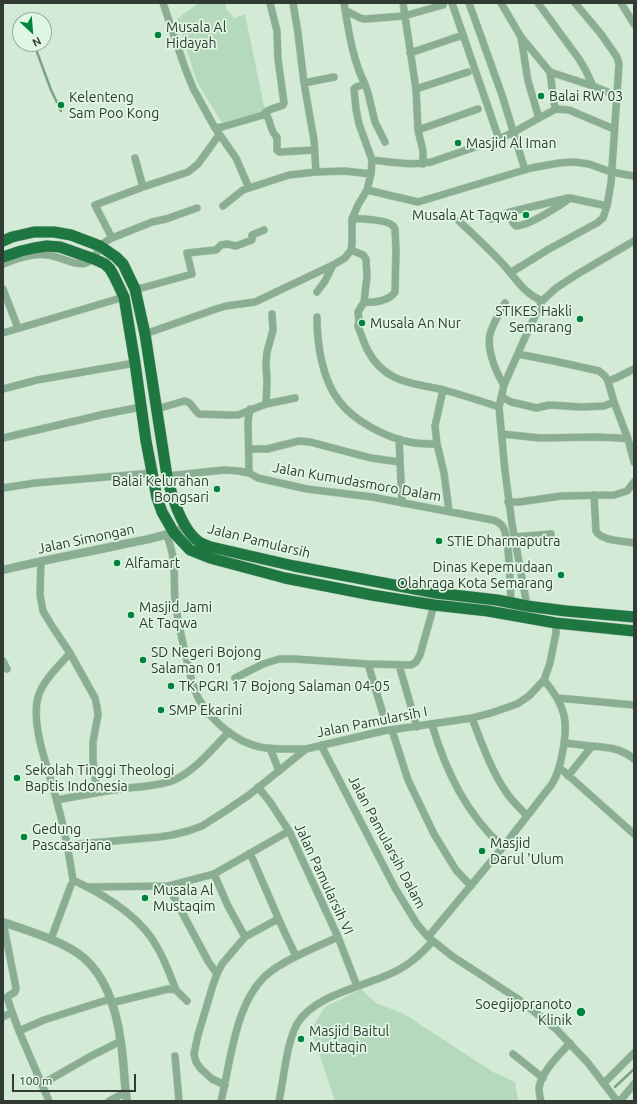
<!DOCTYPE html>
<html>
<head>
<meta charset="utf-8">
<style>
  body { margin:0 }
  #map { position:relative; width:637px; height:1104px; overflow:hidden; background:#d3ead7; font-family:Ubuntu,sans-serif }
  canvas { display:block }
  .frame { position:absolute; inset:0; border:4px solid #313a33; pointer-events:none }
  .north { position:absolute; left:12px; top:12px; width:40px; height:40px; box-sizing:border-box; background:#e0f7e4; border:1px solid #9aab9d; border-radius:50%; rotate:154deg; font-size:11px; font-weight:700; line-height:16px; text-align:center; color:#313a33 }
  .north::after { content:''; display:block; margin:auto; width:14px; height:18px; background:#00833d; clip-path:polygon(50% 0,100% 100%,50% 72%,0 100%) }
  .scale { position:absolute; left:12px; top:1074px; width:124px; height:18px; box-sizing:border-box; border:2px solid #313a33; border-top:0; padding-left:5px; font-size:12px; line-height:14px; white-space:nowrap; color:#313a33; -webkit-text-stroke:3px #e0f7e4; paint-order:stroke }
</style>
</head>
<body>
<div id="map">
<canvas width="637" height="1104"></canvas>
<div class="frame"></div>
<div class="north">N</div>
<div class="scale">100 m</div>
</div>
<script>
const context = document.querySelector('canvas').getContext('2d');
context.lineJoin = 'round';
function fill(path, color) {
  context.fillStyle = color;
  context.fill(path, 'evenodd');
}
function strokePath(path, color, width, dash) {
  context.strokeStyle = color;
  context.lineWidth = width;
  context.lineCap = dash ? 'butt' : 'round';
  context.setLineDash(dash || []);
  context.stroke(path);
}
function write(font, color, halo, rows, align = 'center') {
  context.font = font + ' Ubuntu,sans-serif';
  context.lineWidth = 3.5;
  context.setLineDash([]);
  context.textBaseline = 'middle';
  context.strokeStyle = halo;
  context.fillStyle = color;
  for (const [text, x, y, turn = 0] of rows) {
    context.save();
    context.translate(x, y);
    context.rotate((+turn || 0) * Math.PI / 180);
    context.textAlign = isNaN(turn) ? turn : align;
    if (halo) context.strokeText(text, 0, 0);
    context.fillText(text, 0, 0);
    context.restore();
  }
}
fill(new Path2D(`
  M199 3H226V9L234 18 245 14 265 111 222 123 197 82 177 19Z
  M361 989 376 1003 404 1014 493 1072 515 1082 518 1100 514 1101H335L311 1029 325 1007Z`), '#b5d9bc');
strokePath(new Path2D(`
  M34 44 51 90 61 111
  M615 1087 634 1069`), '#79a382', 2.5);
const minor = new Path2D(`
  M163 3 185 68 193 88 215 128 236 158 249 188
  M293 3 298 33 304 83 314 140 316 172
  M403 3 416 89 418 130 423 151V164
  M452 3 499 139
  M469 3 502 95 525 170
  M501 3 521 37 550 72
  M538 3 579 59 586 71 593 86
  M621 3 634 24
  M345 10 360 18 365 19 404 16 443 5
  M521 37 528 81 539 118
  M410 53 463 35
  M550 72 593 86 617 96
  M550 72 554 103 556 109
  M304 83 334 77
  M365 84 368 93 375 122 385 142
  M416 89 468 72
  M263 115C268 108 275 109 283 105L284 103 278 59 277 31 270 3
  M215 128 222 127 263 115 267 116C271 123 271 133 277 137V150L279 152 314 150
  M418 130 478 109
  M135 158 143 187
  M372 160C391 162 411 166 431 162L499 139 514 132 539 118 556 109 569 110 614 129
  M367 190 418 202 531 168 559 163 574 162 589 164 611 172 634 176
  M223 206 243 190 289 175 316 172 345 171 371 174
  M510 212 513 223 516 226C528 226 560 206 570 198L607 206
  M352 219C359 218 389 220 393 226 394 226 394 228 395 229L396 250 395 292C389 301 374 303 364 302
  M491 219 510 212 568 198
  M459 221C474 235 488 248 502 263 516 278 522 292 542 301
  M112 238 152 222 166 219 197 208
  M351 250 363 255 366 259 367 276 364 302 358 312 359 321 358 326C361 334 364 344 368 351 385 383 413 383 444 390 462 395 481 401 499 407
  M3 264C18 258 32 253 48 255 58 256 78 267 86 263 97 259 95 252 102 245 104 242 108 240 112 238L95 205 143 187 188 172 198 164 219 135
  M510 273 549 249 597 223 603 218 607 206 611 183 619 64 617 57 601 34 575 3
  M3 289 18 328
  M135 289 142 288 192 274 187 253 216 250 221 245 227 244 236 246 252 240V235L264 230
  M317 292 325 281 333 265
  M317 317C317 344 322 379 339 401 354 421 385 437 409 442 418 444 428 444 437 444
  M3 333 124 297
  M145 334 216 309 226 306 255 302 333 265 345 258 351 250 352 244V219L358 205 367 190 371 174 372 160 359 124 356 109 354 89 356 87 365 84C353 62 348 28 344 3
  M518 354 554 361 599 371 605 376 608 381 616 378 634 369
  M608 381 614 402 628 439 634 462
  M504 385C496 373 485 346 491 331 494 322 500 312 505 303
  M3 389 37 380 135 363
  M443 390 435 426 437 444 444 473 449 511
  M502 397 511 402 537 408 549 405 582 407 604 406 614 402
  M266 404 267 382 266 363 267 352 273 330 272 314
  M157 409 184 401C192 401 193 410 199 414L227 415H238L266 404 295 398
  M502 434 540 438 596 437 620 438 628 439
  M3 438 105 414 141 407
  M399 439 402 503
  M249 450 253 449H267L299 441 310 442 371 458 400 462
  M249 473 248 421 250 409
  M167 476 224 470 239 471 249 473 258 478 307 489 372 497 493 520C497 521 500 523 503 527 510 539 510 587 511 603
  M3 488 35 483 153 473
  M594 495 596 531C601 541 624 541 634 543
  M508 502H519L561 496 614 495 627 491 634 482
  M167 535C169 542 172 550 173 558 175 572 174 587 175 601 178 622 182 640 187 661 190 674 193 690 200 701 213 722 236 742 260 747 275 750 291 749 306 749
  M514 537 551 534
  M41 561 40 594 42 606 43 611 52 626 70 653 95 698 97 707 98 715 93 742V760L97 792
  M527 606 512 524 505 471 499 407 504 385 523 342 542 301 556 288 576 275 634 241
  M70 653C59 666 43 680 38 697 30 727 50 772 57 802 64 827 69 853 73 880 103 894 141 917 157 947 165 960 170 975 176 990
  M3 661 7 669
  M368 664 383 714
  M399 665 417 727
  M235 678 263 664 279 659H295L368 664 411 665 416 662 420 655 434 605
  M558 698 634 705
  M472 718C481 742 492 772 506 792 512 801 520 808 527 816
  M432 725C446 771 466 814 503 847
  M392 730 408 780 434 834 456 870 471 886
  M565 743C573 744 582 745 590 746 606 747 621 748 634 759
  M321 745 395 888 417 924 428 937 452 956 518 999 556 1029 588 1063 617 1101
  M270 748 279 771
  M560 768 634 834
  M568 776 592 746
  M258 787 270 802 289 831 338 937 357 986
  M57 800C78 796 99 792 120 789 135 787 161 786 174 780 196 770 212 749 229 732
  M68 845 159 837 172 835 188 831 202 826 227 810 249 795 306 749 383 731 472 718 491 713 517 704 529 696 544 680 550 663 556 633V623
  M250 853 283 929 296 956
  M214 874 228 906 245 937
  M168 886 208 961 217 974
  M88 887 168 886 214 874 289 831
  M428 937 503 847 552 784C558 774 560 766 562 755 569 722 566 706 544 680
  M51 939 71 885
  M111 1003 168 989 176 990 187 1001
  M12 1012 19 1031
  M3 1017 12 1012 7 997 15 992 16 988 3 922
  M513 1054 543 1078
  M175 1056 179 1101
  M604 1083 634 1053
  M42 1084 91 1056 121 1041
  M225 1085 212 1079 201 1069 196 1062 194 1054 198 1035 213 985 217 974 222 964 245 937 278 919
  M49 1101 19 1031 44 1020 110 999
  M109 1101 126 1092
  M221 1101C231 1061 235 999 270 972 290 957 315 948 338 937
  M279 1101C284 1078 286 1045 297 1024 315 993 370 986 400 969 413 962 423 952 432 942
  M541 1101C540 1097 539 1093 539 1088 541 1072 560 1054 570 1043
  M620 1101 634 1084`);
const tertiary = new Path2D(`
  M3 570C43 560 84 553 124 544 145 540 166 536 187 527
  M3 922C28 931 64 941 84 958 107 978 117 1013 121 1043 124 1062 124 1082 127 1101`);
const trunk = new Path2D(`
  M3 241 12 237 34 232H54L71 235 100 246 116 257 123 264 135 289 145 334 167 476C172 497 181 529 199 542 203 544 207 546 211 547L294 566 436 593 497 600 527 606 566 611 634 617
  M3 257 21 251 34 248 47 246 60 247 94 259 105 264 110 269 114 276 124 297 135 363 146 441 157 498 162 512 174 533 190 550 210 558 285 578 372 595 434 605 488 611 556 623 634 631`);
strokePath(minor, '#b3c7b6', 8);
strokePath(tertiary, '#b3c7b6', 9);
strokePath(trunk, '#b3c7b6', 12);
strokePath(minor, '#8aae91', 7);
strokePath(tertiary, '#8aae91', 8);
strokePath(trunk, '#1e7640', 11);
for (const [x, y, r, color] of [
  [158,35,4,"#00833d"],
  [541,96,4,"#00833d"],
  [61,105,4,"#00833d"],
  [458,143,4,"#00833d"],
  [526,215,4,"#00833d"],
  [580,319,4,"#00833d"],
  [362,323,4,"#00833d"],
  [217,489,4,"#00833d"],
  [439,541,4,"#00833d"],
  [117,563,4,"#00833d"],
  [561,575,4,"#00833d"],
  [131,615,4,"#00833d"],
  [143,660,4,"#00833d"],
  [171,686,4,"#00833d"],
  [161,710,4,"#00833d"],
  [17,778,4,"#00833d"],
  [24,837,4,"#00833d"],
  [482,851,4,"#00833d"],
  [145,898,4,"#00833d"],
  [581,1012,5,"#00833d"],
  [301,1039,4,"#00833d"]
]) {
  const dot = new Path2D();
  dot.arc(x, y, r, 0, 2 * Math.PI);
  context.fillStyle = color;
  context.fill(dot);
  strokePath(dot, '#e0f7e4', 1.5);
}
write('14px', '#313a33', '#e0f7e4', [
  ["Musala Al",166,27],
  ["Hidayah",166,43],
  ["Balai RW 03",549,96],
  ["Kelenteng",69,97],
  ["Sam Poo Kong",69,113],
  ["Masjid Al Iman",466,143],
  ["Musala At Taqwa",518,215,"right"],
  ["STIKES Hakli",572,311,"right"],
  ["Semarang",572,327,"right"],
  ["Musala An Nur",370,323],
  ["Balai Kelurahan",209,481,"right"],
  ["Bongsari",209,497,"right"],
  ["STIE Dharmaputra",447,541],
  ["Alfamart",125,563],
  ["Dinas Kepemudaan",553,567,"right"],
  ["Olahraga Kota Semarang",553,583,"right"],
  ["Masjid Jami",139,607],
  ["At Taqwa",139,623],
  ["SD Negeri Bojong",151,652],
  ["Salaman 01",151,668],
  ["TK PGRI 17 Bojong Salaman 04-05",179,686],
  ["SMP Ekarini",169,710],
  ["Sekolah Tinggi Theologi",25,770],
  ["Baptis Indonesia",25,786],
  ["Gedung",32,829],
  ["Pascasarjana",32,845],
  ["Masjid",490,843],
  ["Darul 'Ulum",490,859],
  ["Musala Al",153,890],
  ["Mustaqim",153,906],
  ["Soegijopranoto",572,1004,"right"],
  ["Klinik",572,1020,"right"],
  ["Masjid Baitul",309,1031],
  ["Muttaqin",309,1047]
], 'left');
write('14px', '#313a33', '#e0f7e4', [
  ["Jalan Kumudasmoro Dalam",357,482,10],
  ["Jalan Simongan",86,539,-12],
  ["Jalan Pamularsih",259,541,14],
  ["Jalan Pamularsih I",372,722,-11],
  ["Jalan Pamularsih Dalam",387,842,62],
  ["Jalan Pamularsih VI",324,879,65]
]);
</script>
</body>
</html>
